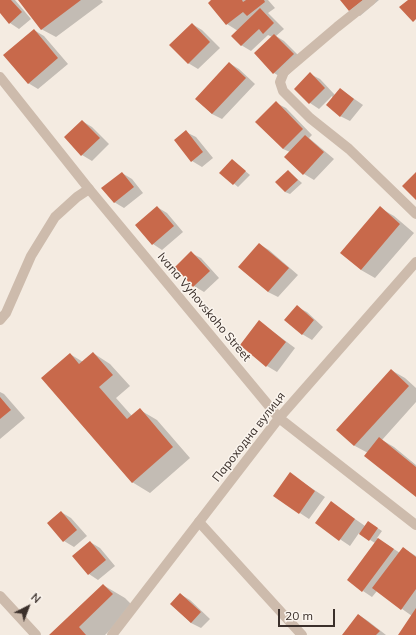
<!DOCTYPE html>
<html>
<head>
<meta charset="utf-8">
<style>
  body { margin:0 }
  #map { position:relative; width:416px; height:635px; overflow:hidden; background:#f4ebe1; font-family:Mulish,sans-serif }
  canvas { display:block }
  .north { position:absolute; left:8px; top:587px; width:40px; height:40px; -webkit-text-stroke:3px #fbf5ee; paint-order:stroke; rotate:42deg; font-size:11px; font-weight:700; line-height:16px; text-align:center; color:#3b302b }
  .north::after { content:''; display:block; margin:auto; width:14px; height:18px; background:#3b302b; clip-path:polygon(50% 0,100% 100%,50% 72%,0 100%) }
  .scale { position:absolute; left:278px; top:609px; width:57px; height:18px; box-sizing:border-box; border:2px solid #3b302b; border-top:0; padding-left:5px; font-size:12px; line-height:14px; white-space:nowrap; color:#3b302b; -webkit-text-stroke:3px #fbf5ee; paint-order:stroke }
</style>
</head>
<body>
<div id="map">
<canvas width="416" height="635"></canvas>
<div class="north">N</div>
<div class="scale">20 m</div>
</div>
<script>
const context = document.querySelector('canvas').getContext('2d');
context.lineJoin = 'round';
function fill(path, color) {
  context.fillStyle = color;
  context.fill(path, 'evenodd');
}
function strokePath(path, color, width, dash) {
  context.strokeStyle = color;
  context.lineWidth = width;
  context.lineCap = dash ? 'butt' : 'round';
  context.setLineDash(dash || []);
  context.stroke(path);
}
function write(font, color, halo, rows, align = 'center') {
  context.font = font + ' Mulish,sans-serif';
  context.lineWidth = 3;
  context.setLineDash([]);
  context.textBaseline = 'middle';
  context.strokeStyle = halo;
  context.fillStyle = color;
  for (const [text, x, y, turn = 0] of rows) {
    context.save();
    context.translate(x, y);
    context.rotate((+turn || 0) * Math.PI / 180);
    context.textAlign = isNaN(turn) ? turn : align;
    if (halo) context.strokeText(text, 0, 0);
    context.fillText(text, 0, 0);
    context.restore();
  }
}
fill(new Path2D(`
  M0 0H15L31 19 19 29 10 23 0 12Z
  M20 0H101L103 2 56 37 41 29Z
  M213 0H268L275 8 268 13 284 29 276 36 284 41 303 60 284 79 274 73 272 37 268 35 251 51 241 45 238 31 227 24 209 3Z
  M341 0H379L360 16 350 11Z
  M192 24 202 30 220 48 198 69 188 63Z
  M34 30 44 36 68 64 38 89 28 83Z
  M229 63 239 69 255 84 222 119 212 114 196 99Z
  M310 74 320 79 335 95 340 89 363 105 350 121 340 116 332 96 319 109 310 103Z
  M276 103 286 108 312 135 309 138 334 159 314 180 304 174 286 157 290 152 283 149Z
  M82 121 92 127 109 144 92 161 82 155Z
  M186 132 196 137 213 158 202 167 192 161Z
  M232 160 250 175 238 187 221 173Z
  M288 171 302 183 290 194 285 192Z
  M122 173 132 179 143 193 124 208 114 202Z
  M157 207 167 213 183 232 162 250 153 244Z
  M380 208 394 216 414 233 375 278 361 270Z
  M259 244 269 250 298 275 278 297 268 292Z
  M191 253 201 258 219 278 204 292 194 286 176 267Z
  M297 307 307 312 323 327 312 340 302 334Z
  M260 322 295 348 277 372 267 366Z
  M93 353 110 364 130 386 116 398 132 416 140 410 157 420 190 458 150 493 132 482 70 354 83 362Z
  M391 370 405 378 416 388V402L382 440 394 447 416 465V496L368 453 355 446 337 430Z
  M0 392 4 394 25 418 0 439Z
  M290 474 325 497 309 519 274 496Z
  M331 502 365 526 373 525 382 531 377 538 400 553 403 548 416 556V635H399L412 616 377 591 372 597 363 591 375 543 359 533 350 546 316 523Z
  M61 512 71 518 87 536 74 547 64 541Z
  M90 542 100 548 115 566 98 580 89 574Z
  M103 585 125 598 134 607 105 635H51Z
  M180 594 190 600 210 619 201 628 191 623 171 604Z
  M359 615 368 621 386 635H343Z`), '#0003');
fill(new Path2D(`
  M0 0H11L22 12 9 24 0 13Z
  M18 0H81L41 30Z
  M211 0H242L243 2 246 0H264L265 2 247 16 243 12 226 25 208 3Z
  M340 0H363L349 11Z
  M408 0H416V19L413 22 399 7Z
  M260 8 274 23 263 34 259 29 241 46 231 36Z
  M192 23 210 42 188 64 169 45Z
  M34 29 58 58 28 84 3 55Z
  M274 34 294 54 273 74 254 53Z
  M229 62 246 78 212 114 195 99Z
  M310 72 325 88 309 104 294 89Z
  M340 88 354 99 340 117 326 105Z
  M276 101 303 129 283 149 255 122Z
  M82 120 100 138 81 156 64 137Z
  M186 130 203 152 191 162 174 140Z
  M305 135 324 152 303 175 284 157Z
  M232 159 246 171 233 185 219 173Z
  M288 170 298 180 285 192 275 182Z
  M122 172 134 187 114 203 101 188Z
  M416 172V200L402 186Z
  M157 206 174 226 152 245 135 225Z
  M380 206 400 224 361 270 340 253Z
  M259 243 289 268 268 292 238 267Z
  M191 251 210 271 193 287 175 267Z
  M297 305 314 320 302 335 284 320Z
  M259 320 286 342 266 367 240 345Z
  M93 352 113 375 99 387 127 419 140 408 173 447 132 483 41 378 70 353 79 364Z
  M391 369 409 386 354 446 336 430Z
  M0 397 11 410 0 419Z
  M379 437 416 467V497L364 456Z
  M290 472 315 491 299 514 273 496Z
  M331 501 355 519 339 541 315 523Z
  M61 511 77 530 63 542 47 523Z
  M368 521 378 528 369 541 359 534Z
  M378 538 394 549 362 592 347 580Z
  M90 541 106 560 88 575 72 556Z
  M403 547 416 557V589L401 610 372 588Z
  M103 584 113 594 79 627 86 635H49Z
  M180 593 201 612 191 623 170 604Z
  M416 608V635H398Z
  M358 614 380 631 376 635H342Z`), '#c8694b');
strokePath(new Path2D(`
  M371 0 337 27 284 72 280 82 283 91 310 118 349 149 416 214
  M0 320 6 313 31 256 55 217 77 197 89 189
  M199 522 302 635
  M0 596 36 635`), '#cdbbac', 10);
strokePath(new Path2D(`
  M0 77 89 189 279 418 416 525
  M112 635 279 418 416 262`), '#cdbbac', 10);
write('12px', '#3b302b', '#fbf5ee', [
  ["Ivana Vyhovskoho Street",204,307,50],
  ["Пароходна вулиця",249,437,-52]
]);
</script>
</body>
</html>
